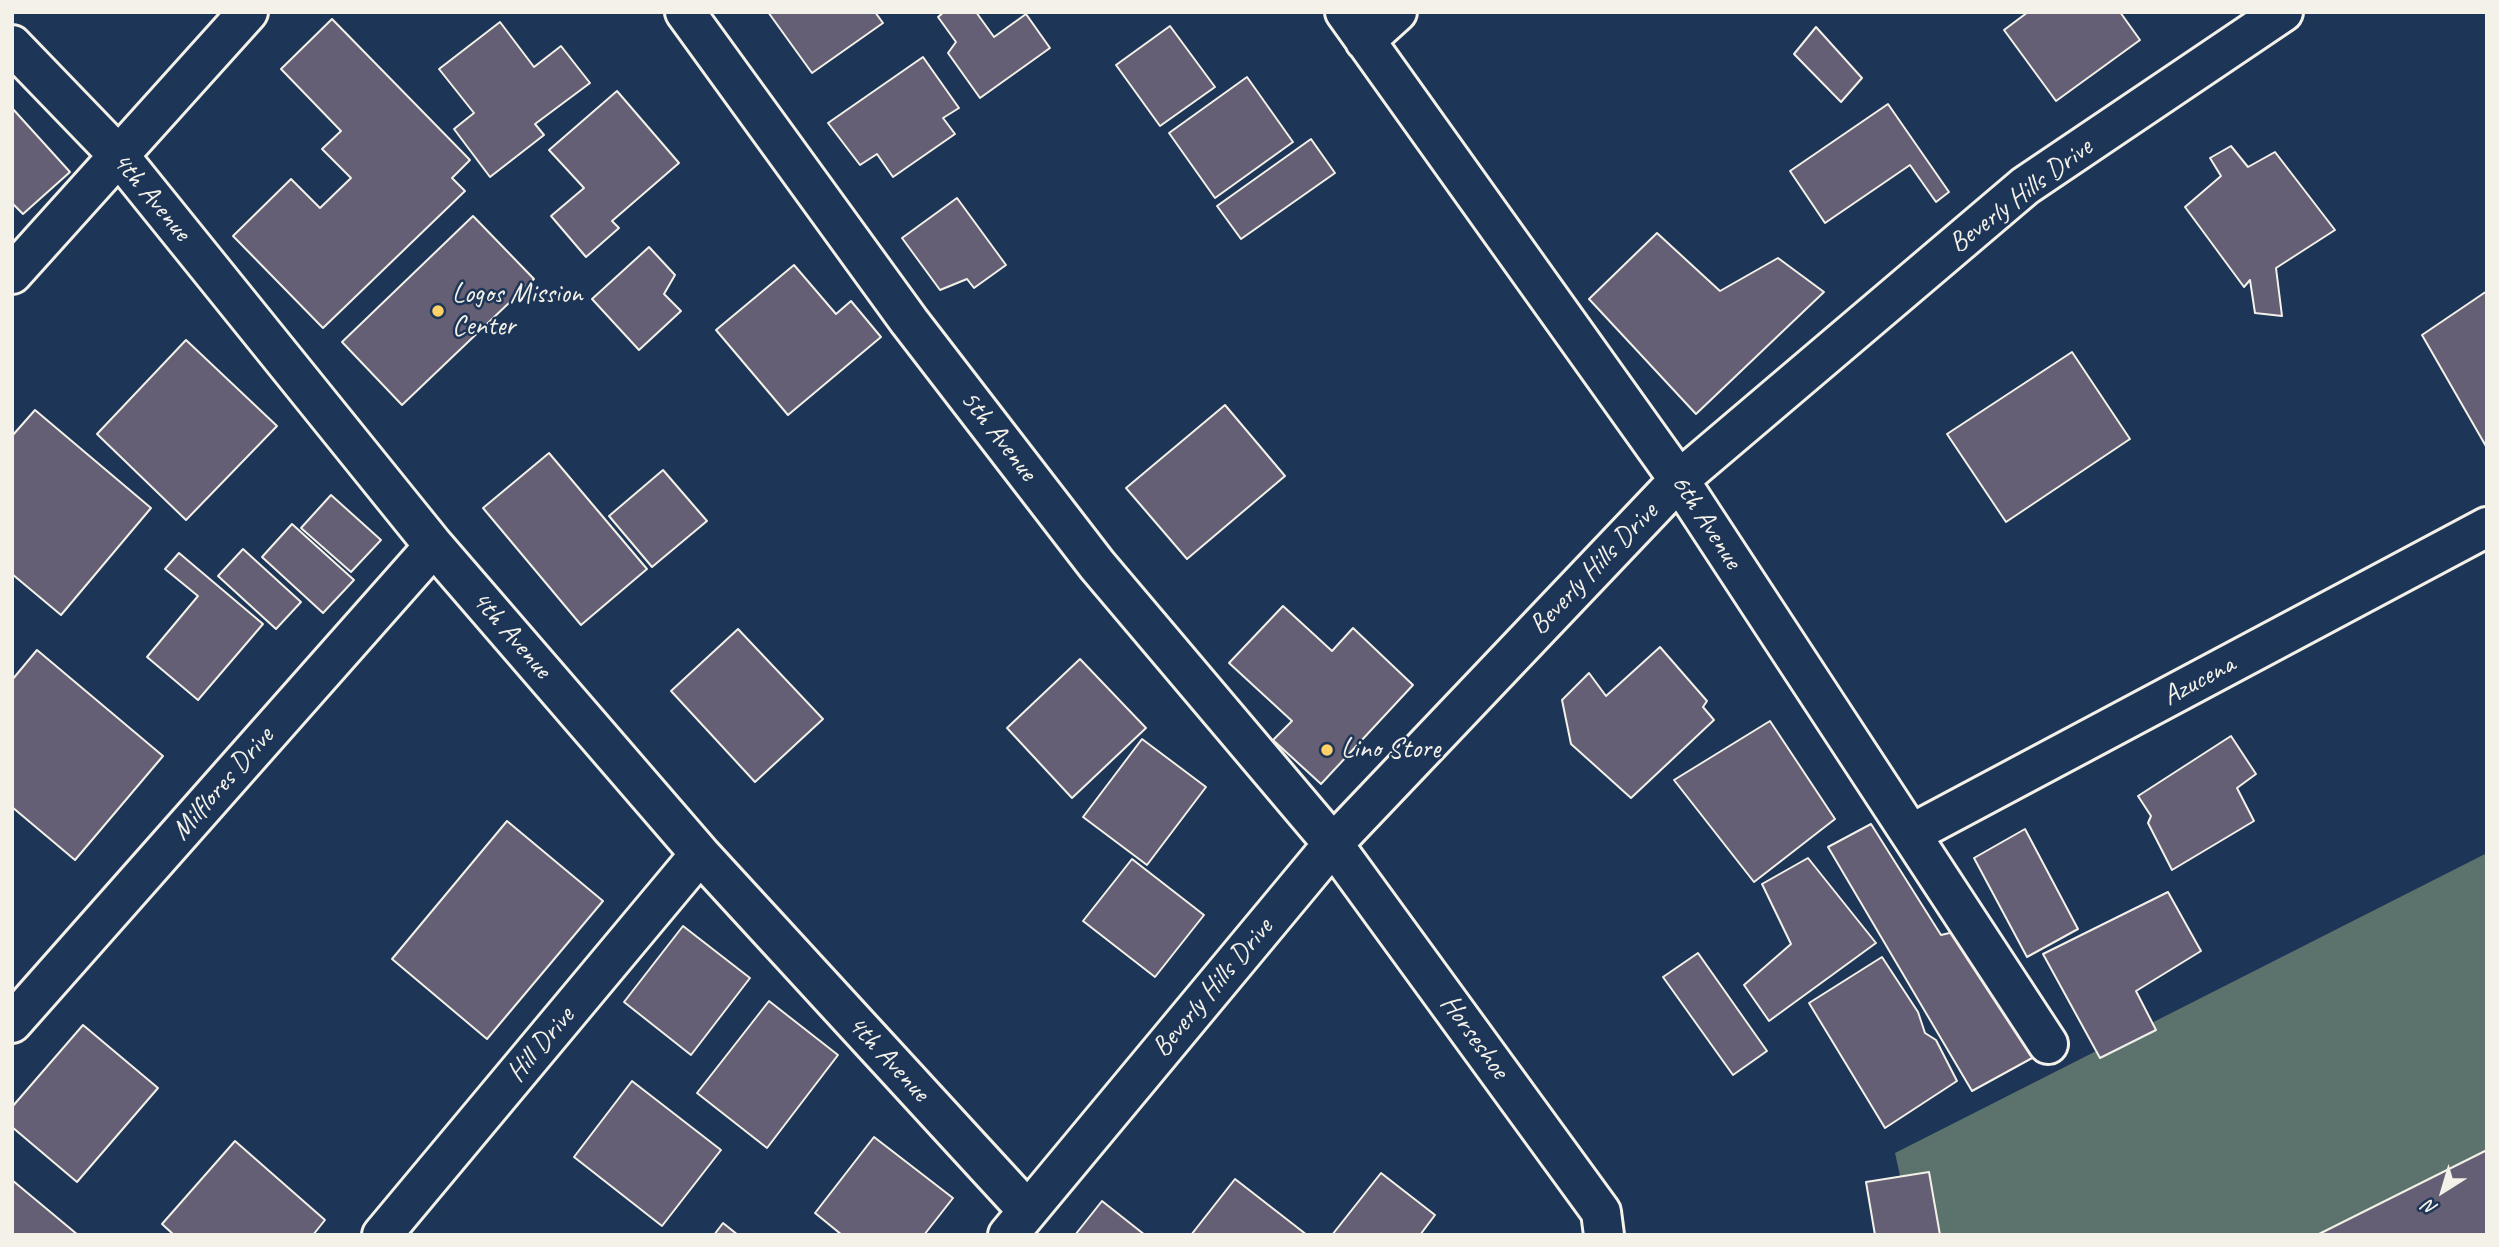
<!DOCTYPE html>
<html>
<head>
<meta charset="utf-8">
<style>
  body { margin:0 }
  #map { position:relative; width:2499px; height:1247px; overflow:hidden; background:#1d3557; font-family:Caveat,sans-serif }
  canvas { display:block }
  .frame { position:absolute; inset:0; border:14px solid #f4f1e8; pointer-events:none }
  .north { position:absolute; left:2408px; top:1156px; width:70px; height:70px; -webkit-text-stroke:5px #1d3557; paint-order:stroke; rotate:217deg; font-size:19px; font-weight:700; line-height:28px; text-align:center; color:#f4f1e8 }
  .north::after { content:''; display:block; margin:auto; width:24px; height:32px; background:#f4f1e8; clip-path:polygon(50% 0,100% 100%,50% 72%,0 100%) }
</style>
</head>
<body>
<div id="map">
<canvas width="2499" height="1247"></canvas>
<div class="frame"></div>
<div class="north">N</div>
</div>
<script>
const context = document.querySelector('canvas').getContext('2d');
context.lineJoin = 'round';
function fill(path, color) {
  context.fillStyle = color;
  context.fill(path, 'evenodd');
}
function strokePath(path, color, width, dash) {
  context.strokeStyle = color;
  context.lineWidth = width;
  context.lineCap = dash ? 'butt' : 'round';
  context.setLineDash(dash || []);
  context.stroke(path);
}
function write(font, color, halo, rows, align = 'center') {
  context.font = font + ' Caveat,sans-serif';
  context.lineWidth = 5;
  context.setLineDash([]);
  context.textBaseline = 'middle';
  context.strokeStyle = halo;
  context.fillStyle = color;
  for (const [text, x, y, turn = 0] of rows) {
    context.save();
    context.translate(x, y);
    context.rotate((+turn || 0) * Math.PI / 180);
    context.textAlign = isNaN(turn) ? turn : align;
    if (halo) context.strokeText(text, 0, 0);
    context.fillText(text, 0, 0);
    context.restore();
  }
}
fill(new Path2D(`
  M2487 853V1235H1913L1895 1153Z`), '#5b726d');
const building = new Path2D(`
  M768 12H875L883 23 812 73Z
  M944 12H976L994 37 1026 14 1050 48 980 98 948 53 956 42 938 17Z
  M2028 12H2120L2140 40 2056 101 2004 30Z
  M332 19 470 160 452 178 465 191 323 328 233 236 291 179 320 208 351 178 322 149 341 131 281 69Z
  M500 22 534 67 561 46 590 83 535 124 544 135 490 177 454 129 474 113 439 69Z
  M1170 26 1215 87 1160 126 1116 65Z
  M1816 27 1862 78 1841 102 1794 54Z
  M923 57 959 108 943 118 955 134 893 177 877 154 860 165 828 123Z
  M1247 77 1293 142 1215 198 1169 133Z
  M617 91 679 163 612 221 619 228 586 257 551 216 584 188 549 150Z
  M1888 104 1949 192 1936 202 1910 165 1825 223 1790 171Z
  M12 108 70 172 23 214 12 203Z
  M1311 139 1335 173 1241 239 1217 206Z
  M2231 146 2248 167 2275 152 2335 230 2276 268 2282 316 2255 313 2250 280 2244 287 2185 207 2221 176 2210 158Z
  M957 198 1006 265 974 288 967 279 940 290 902 238Z
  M473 216 534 279 402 405 342 342Z
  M1657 233 1720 291 1778 258 1824 292 1696 414 1589 299Z
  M649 247 675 275 664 294 681 311 639 350 592 299Z
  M794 265 836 314 851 301 881 337 788 415 716 330Z
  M2487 291V448L2422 335Z
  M186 340 277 426 186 520 97 434Z
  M2072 352 2130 439 2006 522 1947 434Z
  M1225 405 1285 476 1187 559 1126 488Z
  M35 410 151 508 61 615 12 574V436Z
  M549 453 647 569 581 625 483 508Z
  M663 470 707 521 652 567 609 516Z
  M331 495 381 540 351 572 301 528Z
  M292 524 354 580 323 613 262 557Z
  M243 549 301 602 276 629 218 576Z
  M179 553 263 624 198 700 147 657 198 596 165 569Z
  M1283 606 1332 651 1353 628 1413 685 1321 784 1273 740 1292 721 1229 663Z
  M738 629 823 719 755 782 671 691Z
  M1660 647 1707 701 1703 707 1714 720 1631 798 1571 744 1562 700 1589 673 1606 696Z
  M37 650 163 756 75 860 12 807V680Z
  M1080 659 1146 728 1072 798 1007 728Z
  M1770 721 1835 819 1754 882 1674 780Z
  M2231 736 2256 774 2237 788 2254 821 2172 870 2148 823 2151 816 2138 796Z
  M1142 739 1206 787 1147 865 1083 817Z
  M507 821 603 901 487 1039 392 959Z
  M1871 824 1941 935 1958 931 2034 1057 1972 1091 1828 847Z
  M2025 829 2078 929 2027 957 1974 858Z
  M1808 858 1876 943 1769 1021 1744 985 1791 944 1762 884Z
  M1132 859 1204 915 1155 977 1083 921Z
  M2168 892 2201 951 2136 991 2156 1030 2100 1058 2043 954Z
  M683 926 750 978 691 1055 624 1002Z
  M1698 953 1767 1051 1733 1075 1663 977Z
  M1882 957 1918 1012 1925 1033 1936 1040 1957 1081 1885 1128 1809 1003Z
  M769 1001 838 1055 767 1148 697 1093Z
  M83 1025 158 1088 77 1182 12 1127V1107Z
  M632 1081 721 1150 662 1226 574 1157Z
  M874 1137 953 1198 924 1235H842L815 1213Z
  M235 1141 325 1220 313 1235H174L162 1224Z
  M2487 1150V1235H2317Z
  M1929 1172 1940 1235H1875L1866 1182Z
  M1381 1173 1435 1215 1420 1235H1332Z
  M1235 1179 1307 1235H1191Z
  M12 1180 78 1235H12Z
  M1102 1201 1145 1235H1075Z
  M723 1223 738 1235H714Z`);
fill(building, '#645f74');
strokePath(building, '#f4f1e8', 2);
const street = new Path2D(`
  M685 12 909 321 1097 565 1333 844 1601 1212 1604 1235
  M1345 12 1679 480 2048 1044
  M1365 41 1397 12
  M12 45 120 157 434 546 700 854 1027 1210
  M12 274 248 12
  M1911 834 2487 527
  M12 1023 434 546
  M382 1235 700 854
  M1008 1235 1333 844 1679 480 2025 186 2283 12`);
strokePath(street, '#f4f1e8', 44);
strokePath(street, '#1d3557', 38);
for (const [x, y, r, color] of [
  [438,311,7,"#ffd166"],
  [1327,750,7,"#ffd166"]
]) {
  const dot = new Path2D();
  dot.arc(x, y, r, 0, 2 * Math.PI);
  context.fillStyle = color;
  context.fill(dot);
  strokePath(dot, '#1d3557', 2.5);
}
write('28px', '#f4f1e8', '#1d3557', [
  ["Beverly Hills Drive",2021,196,-37],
  ["4th Avenue",151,197,50],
  ["5th Avenue",998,436,52],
  ["6th Avenue",1706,522,57],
  ["Beverly Hills Drive",1594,569,-46],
  ["4th Avenue",511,635,49],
  ["Azucena",2199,681,-28],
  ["Milflores Drive",223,784,-49],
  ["Beverly Hills Drive",1213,988,-50],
  ["Horseshoe",1474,1037,54],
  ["Hill Drive",541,1045,-50],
  ["4th Avenue",888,1059,47]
]);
write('28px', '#f4f1e8', '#1d3557', [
  ["Logos Mission",452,295],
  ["Center",452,327],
  ["Lino Store",1341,750]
], 'left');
</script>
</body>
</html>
